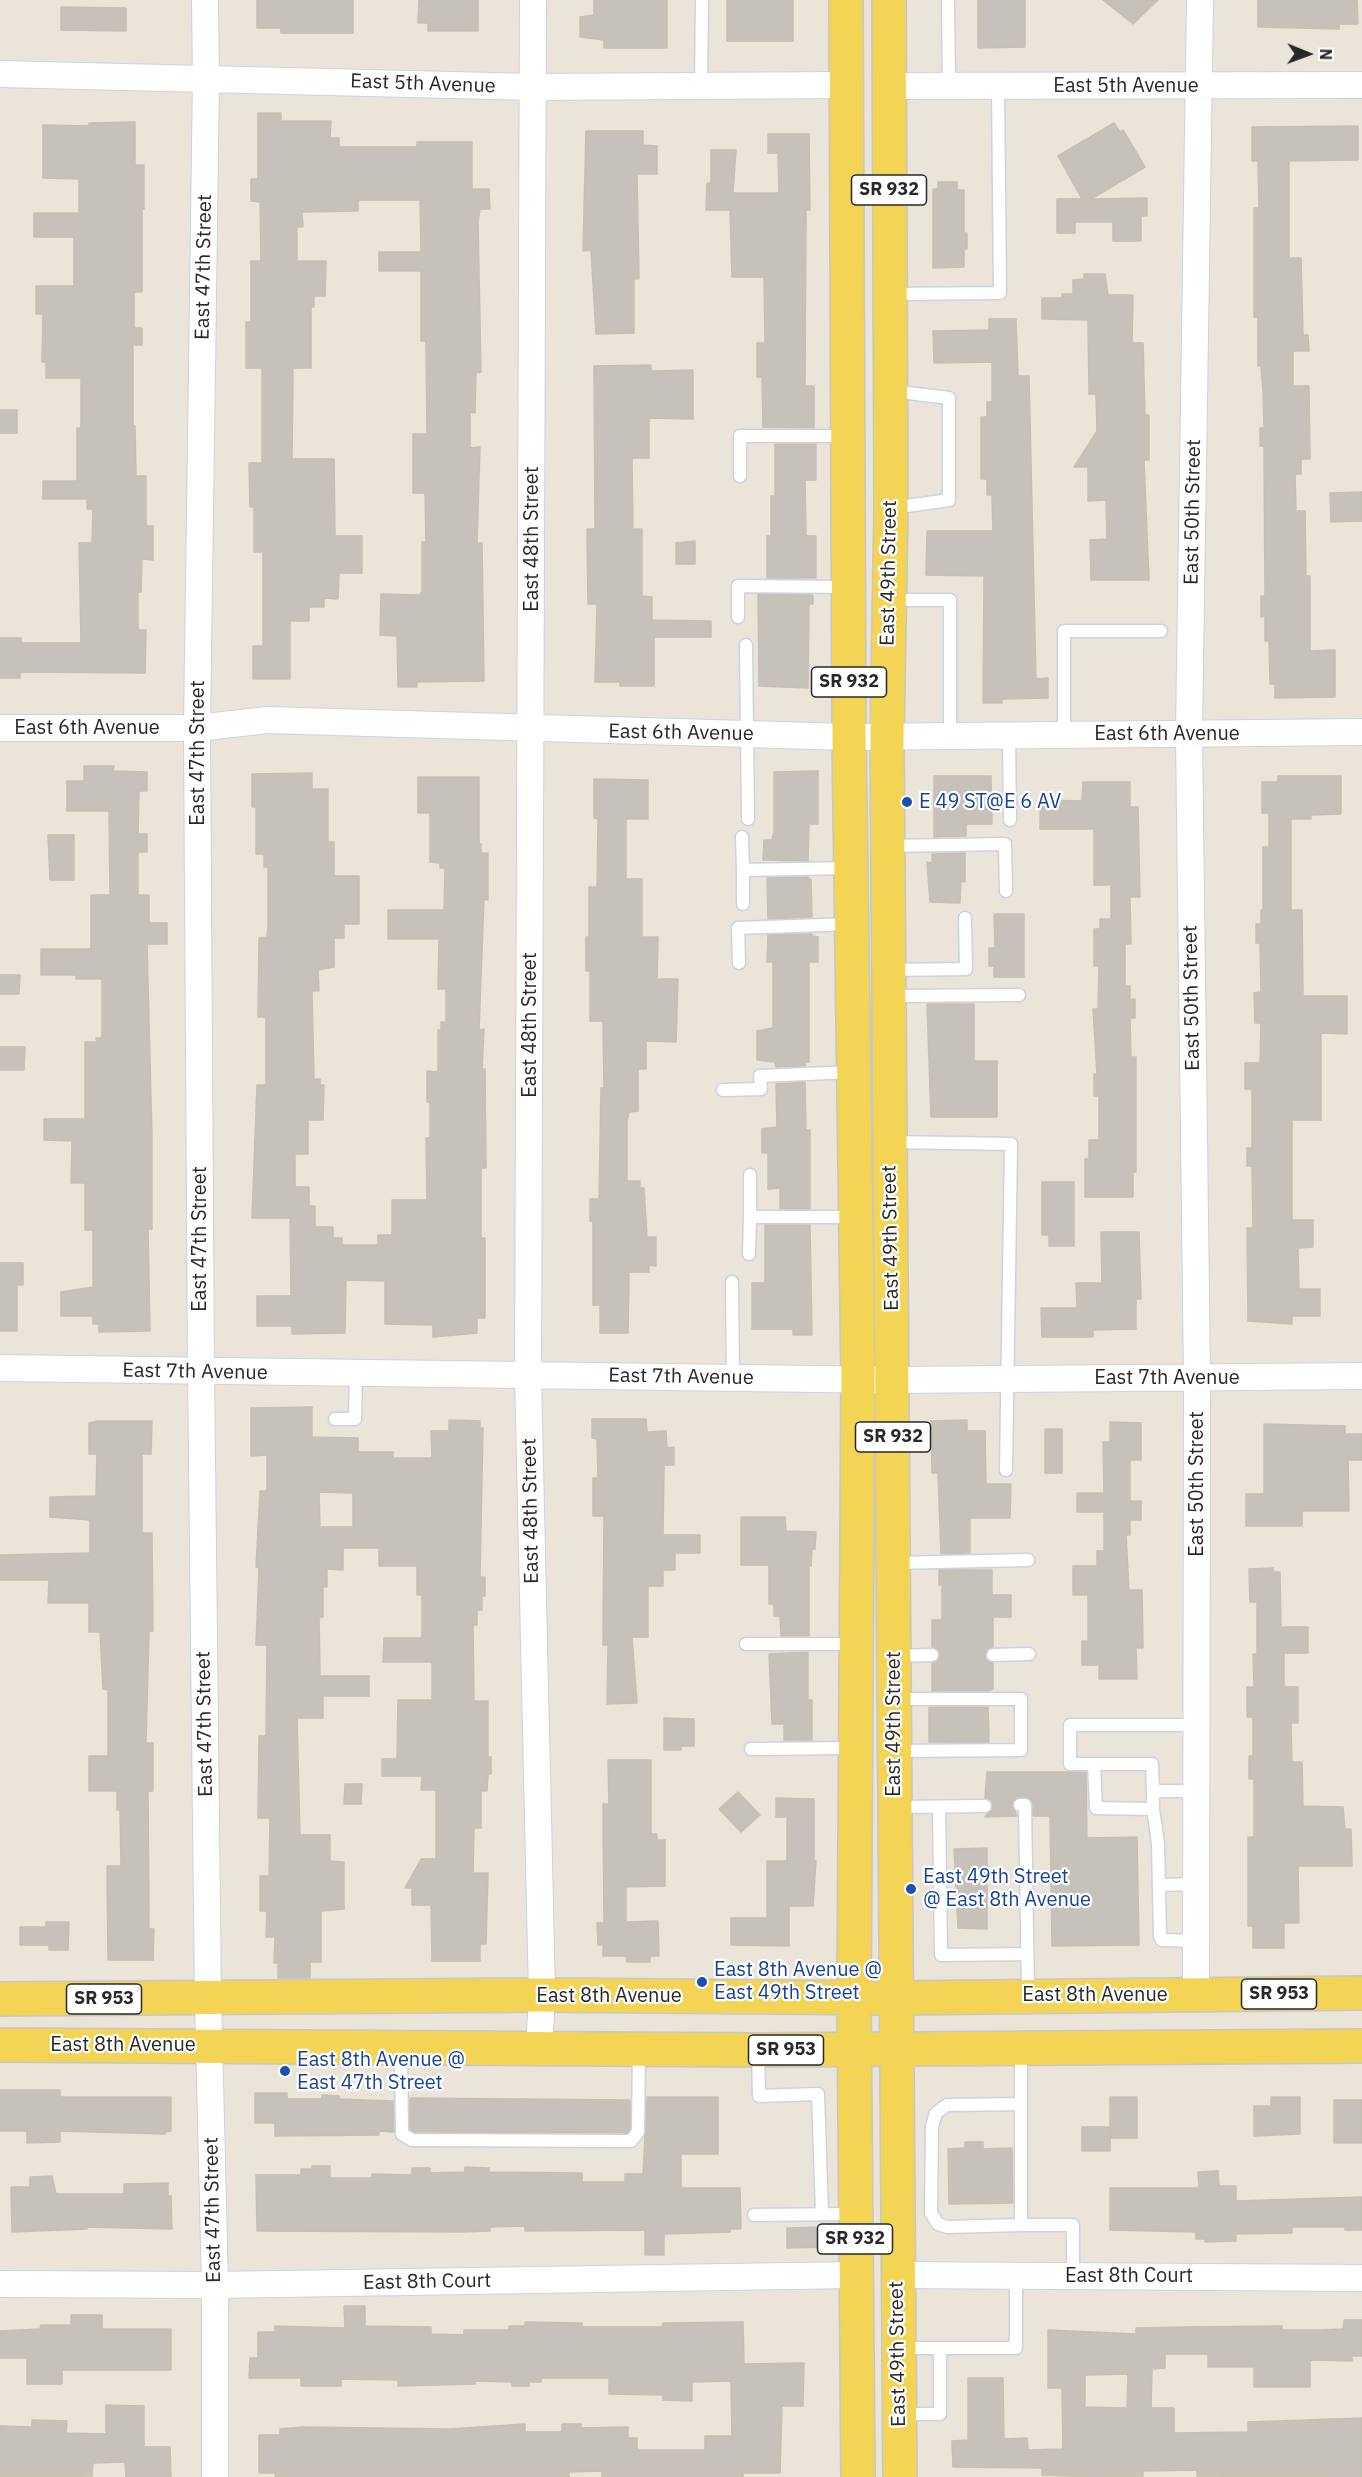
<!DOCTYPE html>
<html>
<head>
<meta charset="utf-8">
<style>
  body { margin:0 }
  #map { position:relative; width:1362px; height:2477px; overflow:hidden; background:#ebe4d9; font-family:"IBM Plex Sans",sans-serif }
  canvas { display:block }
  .north { position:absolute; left:1278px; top:24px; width:60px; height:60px; -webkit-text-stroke:4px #fff; paint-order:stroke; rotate:91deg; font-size:16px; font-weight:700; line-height:24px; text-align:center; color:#282828 }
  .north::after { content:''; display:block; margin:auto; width:21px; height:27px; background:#282828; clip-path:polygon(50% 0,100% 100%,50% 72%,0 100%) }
</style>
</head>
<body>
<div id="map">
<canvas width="1362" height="2477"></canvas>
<div class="north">N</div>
</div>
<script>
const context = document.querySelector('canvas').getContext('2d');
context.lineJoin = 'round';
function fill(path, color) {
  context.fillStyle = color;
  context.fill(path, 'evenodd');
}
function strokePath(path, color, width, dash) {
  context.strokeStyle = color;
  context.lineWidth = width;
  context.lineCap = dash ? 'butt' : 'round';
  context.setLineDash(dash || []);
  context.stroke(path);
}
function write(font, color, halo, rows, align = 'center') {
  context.font = font + ' "IBM Plex Sans",sans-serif';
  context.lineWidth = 4.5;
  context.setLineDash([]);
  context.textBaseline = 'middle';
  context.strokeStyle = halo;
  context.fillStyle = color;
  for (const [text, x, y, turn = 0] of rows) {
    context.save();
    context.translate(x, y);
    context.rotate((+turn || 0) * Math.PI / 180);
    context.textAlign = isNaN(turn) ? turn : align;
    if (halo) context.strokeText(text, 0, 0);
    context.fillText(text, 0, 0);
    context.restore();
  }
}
const building = new Path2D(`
  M257 0H353V33H281V28H257Z
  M419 0H478V31H428V23H418Z
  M594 0H667V48H604V40L580 37V17L594 15Z
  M727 0H793V41H727Z
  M978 0H1025V47L978 48Z
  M1103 0H1158L1133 24Z
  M1258 0H1357L1358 24H1339V29L1258 27Z
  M61 7 126 8V31L61 30Z
  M258 113H281V121H331L330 138H339V147H417V142H472V189H489L490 209H480L478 222 481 372 476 373 475 413 470 412V448L480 447 477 543H482L484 681 417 682V687H398L397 636 380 635 381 594 419 595 422 592V542H426L425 493H413V434H427L426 341H421V271H379V252H421L420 200H358V211L302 212 303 227H297V261H326L325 296H314V307H311V368H293L292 459H334L335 536H362V573H339L338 599 324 598V607H309V621H290V679H253V646H263V552H254V507H250L249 463H262V368H246V322H251V261H261L260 202 251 201V179H258Z
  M135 122V165H144V209H142V292H134V328H142V345H133V426H135L136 476H146V526H153V560L142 559 141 592H138V630H146L145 673 20 672V678H0V638H21V643H81L79 543H92L93 509H87V499H43V481H77V428H81V378H46V362H42L43 314H36V286H74V237H34V213H79V179L43 178V125L89 126V123Z
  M1114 123 1120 132 1123 130 1145 167 1091 199 1147 198V216H1141V241H1113V222H1075V233H1057V199H1082L1058 156Z
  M1358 126V160L1289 161V258H1301L1303 335H1308L1309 351H1293V386H1309L1310 459H1301V474H1295L1296 511H1305L1306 576H1310V651L1335 650V697L1275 698V684H1270L1269 641H1265V616L1261 617V596H1265L1264 446H1260V428H1264L1263 391 1261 366H1258V317H1254V208H1259L1258 161H1252V127Z
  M586 131H643V145L657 146V174H637L639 279H634V333L596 334 591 250 583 251Z
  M768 134H809L810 210H806L805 386H814V428L763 427 762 377H757V343H765L764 277H732L730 210H706L707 183H711V150H736L733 193H779L778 153H768Z
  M938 182H957V190H964V233H967V249H964V267L933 268V189H938Z
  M1084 274H1105L1108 295H1133L1132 343H1143L1145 415H1149V460H1144L1149 580H1091L1090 540 1107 539 1106 500 1088 501V467H1074L1097 431 1096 394H1089L1088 320 1042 319V298H1062V294H1073V280L1084 279Z
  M989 319H1016L1018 376H1029L1036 679 1048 678V698L1002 699V703H983L984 576 926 575 927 531H993L992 495H987V479H981V417H987V402H992V362L934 363 933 331 989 330Z
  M651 365V371L693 370V419L649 418V458H632L633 529H642V596L652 597V620L711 621V637H654V686H620V682H595L597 604H588L587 529H595L594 366Z
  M0 410H17V433H0Z
  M775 444H816V480H805L806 536H816V577L814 578H767V536H771V496H775Z
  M1362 492V521L1331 522 1330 493Z
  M695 541V564H676V543Z
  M758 594 813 595V604H809L808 688 759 686Z
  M84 766H114L113 771 147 772V791H139L138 834H147V852H138V895H149V923H167V944H147L152 1138V1229H148L150 1331 99 1332V1324H93V1316H61V1292L93 1287V1230H85V1183H71L72 1141 44 1140V1119H85V1042H97L96 1038H102V979H76V975H41V949H91V895H110L109 811H67V781H84Z
  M818 771V824H809L808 861 763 860 764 840H772L774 831V772Z
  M312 773V789H328V842H334V876H359V924H344V938H334V967L318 970 319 991H312L314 1079H320V1085H324L323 1120H308V1154H295V1187H309V1206H315V1227H333V1238H342V1245H378V1235H392V1200H427L426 1138H430V1102H427V1071L437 1072 438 1069V1030H441V1022H446V989H438L439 939H388V910H444L445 868H440V863L430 862V813H418V777H479V844H481V853H488V900L484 899 479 1030 484 1029 482 1069H485L486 1168H481V1238H485V1318H477V1333L433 1337V1325L385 1324V1281L346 1280 345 1333 292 1334V1326H257V1296H291L290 1218H252L257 1085H266V1020L265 1017H258L259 938 267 937 268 926V867H264V854H256V807H252V774Z
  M934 776H991L992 824H966V836L934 837Z
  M1278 776H1341V814L1311 815V819H1291V910H1302L1303 996H1347V1034L1321 1033V1120H1292V1220H1313V1247L1298 1248 1299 1289H1320V1316H1292V1324L1248 1321 1247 1228H1253L1252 1166H1247V1148H1252V1089H1245V1063H1260L1261 1023H1255L1254 993 1261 992 1260 943H1256V924H1261V910H1263V847H1269V813H1262V782H1278Z
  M594 779 648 780V819H626V879H642V937H658L657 979H678L676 1042 646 1041V1069H638V1111L629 1112 627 1121V1181H640V1188H644L647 1237H656V1266L649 1265V1272H629L628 1333H600V1305H593V1221H590V1199H599L601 1088H604L603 1021H590V971H586V937H589V887H597L598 819 594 818Z
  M1083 782H1130V807H1138L1140 897H1130L1131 944H1125V986H1130V1000L1135 999V1018H1130L1131 1057H1136V1172H1133V1197H1085V1159H1089V1140H1099V1096H1094V1074H1097L1093 1009H1098L1099 966H1094V929H1100V919H1111V885H1094V829H1040V800L1082 801Z
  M48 835H74V880H50Z
  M965 853V882L961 881 960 903 930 902 927 862 932 863V854Z
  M808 877 811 880 812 917 768 919 767 878Z
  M994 914H1024V977H994V966H989V948H995Z
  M812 934V936L818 937V962H809V1062H805V1066L776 1067 775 1062 757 1060V1031L773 1028V962H767L768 935Z
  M0 975H20L19 994H0Z
  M927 1004H974V1061H997V1117H931Z
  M0 1047H25L24 1070H0Z
  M805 1082 806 1130H810V1209H780V1188L768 1189V1153H762V1129L777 1127 776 1084Z
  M1042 1182H1074V1246H1049V1235H1042Z
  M765 1225H810L812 1335H793V1329H752V1283H765Z
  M1101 1232H1139L1141 1299H1136V1329L1093 1330V1337H1042L1041 1308H1077L1076 1283H1102Z
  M0 1263H23V1285H17V1331H0Z
  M312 1407V1437L358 1438V1452H393V1458H432L431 1431H449V1420L480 1421V1429L483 1428 480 1577H485V1596H482V1610H477V1625H473L474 1701H488V1757H491V1774H488L487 1791H481V1828H474L473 1873H488L486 1944H480V1961H432L431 1905H412V1888H405L421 1859H436V1790H421L422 1776H382V1759H397L398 1700H432V1662H383L384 1638H422V1595H417V1566H379V1548H343V1570L327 1569V1587H323V1617H319L320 1676H369V1696H323V1718H297L300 1835H330V1861L344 1862V1909L321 1911V1962H310V1978H278V1963H274L275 1937H266L267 1911H260V1876H269L270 1818H258L259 1736H266L267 1645H256L259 1568 256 1567 260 1491H267V1455L251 1456V1408ZM319 1492 353 1493V1527H320Z
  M592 1419H646L647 1432 666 1431 667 1448 674 1447V1465H664L663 1535H700V1553H675V1570H663V1586H648V1637H632L637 1703 607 1704 608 1645H603L604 1516H593V1478H598L597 1439 592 1438Z
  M967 1420V1431H985L986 1484H1011L1010 1518H970V1553L941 1554 938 1473H932L931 1421Z
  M98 1421H152L151 1454H142V1533H152L153 1631H149L146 1743H153V1791H148L149 1929H154L153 1960H108L107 1866H121L120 1810H117V1791H89V1756H108V1690L103 1689 100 1632H89V1603H48L49 1580H0V1555L90 1553V1520L50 1517V1497L96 1496 97 1454H89V1423Z
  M1110 1422 1141 1423V1460H1130V1501H1141V1520H1130V1535H1126L1129 1590H1142L1143 1648H1136L1137 1679H1099V1665H1082V1641H1088V1595H1073V1566H1097V1551H1104V1512H1077V1493H1104L1103 1442H1110Z
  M1264 1424 1345 1426V1434H1362V1460H1348L1349 1511H1302V1526H1246V1494H1264Z
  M1045 1429H1062V1473H1045Z
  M741 1517H785L786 1531 816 1532 815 1549H812L811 1566H809V1636H781L780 1616H774V1604H769V1565H741Z
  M1273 1568V1572H1280L1281 1627H1308V1653H1284V1687H1298V1723H1291L1292 1762H1302L1303 1806 1343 1807 1345 1829H1351L1352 1866H1298L1299 1923H1284V1948H1253V1926H1248V1837H1254V1779H1249V1756H1253V1717H1247V1687H1254L1253 1654H1257V1602H1250L1249 1569Z
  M939 1570H992V1595H1011V1617H993V1647L985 1655 986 1660 993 1663V1689L988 1691H932V1663L937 1662 940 1655 939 1650 932 1647V1620H942V1585H939Z
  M808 1652V1700H812V1740H784V1724H772L769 1654Z
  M929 1707H988L989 1742H929Z
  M664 1718 694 1719V1746H681V1750H664Z
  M608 1760H651V1834H657V1840H665V1886L626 1887V1922L658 1921 659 1956H650V1962H627L626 1956H603V1945H598L597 1923H604L603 1804H609Z
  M987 1772H1086L1087 1838 1137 1837 1139 1945 1052 1946 1050 1816H1033L1032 1800 1020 1797 1012 1804 1017 1816 985 1817 993 1806 992 1801 985 1798Z
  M345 1784H362L361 1804H344Z
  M738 1792 760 1815 741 1832 719 1809Z
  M776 1798 814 1799V1861H816L813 1906H789V1946L731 1945V1918H767V1861H787V1817H776Z
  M987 1848V1929L958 1928 954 1849Z
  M46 1922H69L68 1950H49V1945H20V1927H46Z
  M0 2090H60V2097H171V2131L165 2132V2134L60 2131V2142L27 2143V2131H0Z
  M255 2093H287V2099H322V2095L339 2096V2099L393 2101 394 2132 379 2131V2135L275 2136V2123H255Z
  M647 2097H718V2154H681V2188H740L741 2229H730V2232L664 2234V2255H645V2230L525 2231V2226L490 2227V2231L462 2232 257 2231 256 2175H301V2169H312V2166H330V2178H372V2174L412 2175V2168H430V2173L465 2172V2167L489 2168V2172L582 2173V2182H625V2174H643Z
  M1110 2097H1137V2138H1110Z
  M1271 2097H1300V2134L1254 2136V2106H1271Z
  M410 2098 630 2100V2129L627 2133 414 2132 410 2129Z
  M1334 2100H1362V2143H1334Z
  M1082 2127H1110V2151H1082Z
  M965 2142H983V2149L1012 2148 1013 2203 949 2204 948 2149 965 2148Z
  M1218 2171 1219 2186H1236V2201L1362 2197V2230H1345V2227H1292V2233L1236 2234V2241L1205 2242V2239H1196V2232L1110 2230V2188H1199L1198 2172Z
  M52 2176 56 2194H124V2184L168 2183V2196H171L172 2229 87 2227V2229L12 2232 11 2187H30V2177Z
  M825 2227 826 2247 787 2248V2228Z
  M344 2306H365V2326L431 2327V2334L464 2335V2330H509V2326H525V2322L582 2323V2327H663V2323L743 2322 744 2364 804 2363 803 2406H782L780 2473H743V2477H602V2471L569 2472V2477H275V2473H259V2435H280V2429L303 2427 450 2429 525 2424V2432H562V2424H581V2428L628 2427V2438H637V2448L640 2450H705V2436H732L731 2381 692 2382V2401L663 2400V2395L609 2394V2378H541V2382H529V2386H512V2382L475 2381V2384L398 2386V2380L341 2379V2386H301V2378H249L250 2358H258V2332H275V2326L345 2328Z
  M71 2315H102V2329H171V2370H62V2384H27V2358H0V2331L40 2329 41 2325H71Z
  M1344 2320H1362V2356H1352V2361L1310 2360V2387H1254V2367H1208V2354H1165V2368L1152 2369 1151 2408H1174V2433L1248 2432V2422L1362 2418V2477L1197 2476V2470L1143 2471V2476L1093 2477 1042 2475V2468L953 2467 952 2441 968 2440V2378H1003L1004 2439 1027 2438 1028 2450 1063 2449 1062 2388H1048V2330L1136 2334V2328L1184 2327 1282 2326V2330H1322L1343 2329ZM1128 2374 1127 2408 1085 2407V2375Z
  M106 2405 144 2406V2447H170L171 2477H126L125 2462 93 2463 92 2476 0 2477V2426L32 2427V2420L67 2421 66 2433 106 2434Z`);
fill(building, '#c6c1b9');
strokePath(building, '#c6c0b3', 1.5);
const service = new Path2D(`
  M948 0 949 86
  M701 86 702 0
  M891 294 1000 293 998 86
  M892 391 949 398V500L892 508
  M740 476V436H847
  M892 600H950V736
  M738 617V586L847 587
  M746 645 748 819
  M1064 735V631H1161
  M1009 736 1010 820
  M742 837 743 870
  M889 846 1005 844 1006 891
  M743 904V870L850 868
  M739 963 738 928 851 924
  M890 970 966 969 965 918
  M890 996 1019 995
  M723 1090 761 1089 760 1076 853 1072
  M893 1142 1011 1144 1006 1470
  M750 1217V1175
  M749 1254 750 1217H855
  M732 1282 733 1378
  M335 1419H355L356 1374
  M894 1563 1028 1560
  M746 1644H855
  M993 1655 1029 1654
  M895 1656 932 1655
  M751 1749 854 1748
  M895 1751 1021 1750V1699H895
  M1094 1764 1096 1808 1153 1809V1791
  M1196 1791H1153L1152 1764H1070V1725H1196
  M1020 1805H1025L1028 1994
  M897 1807 985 1806
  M939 1807 941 1955 1027 1954
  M1153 1809 1158 1843 1160 1936 1162 1940 1196 1941
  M1159 1885 1196 1884
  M401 2049 402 2134 412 2140 631 2141 638 2132 639 2051
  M1021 2049V2225H1073V2276
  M758 2052 759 2096 818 2094 822 2214
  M1021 2104 947 2105 936 2113 932 2126 931 2213 938 2224 947 2227 1021 2225
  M754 2215 853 2214
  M940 2348H1016V2275
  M900 2414H940V2348H901`);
const minor = new Path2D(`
  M205 0 206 78 197 728 201 1372 208 1999 215 2285V2477
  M533 0 528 1376 542 1995 539 2050
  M0 74 533 87 846 85
  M890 86 1362 85
  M0 728H197L267 720 849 737 1362 732
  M0 1368 892 1380 1362 1376
  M1196 1995 1197 1379 1189 734 1200 0
  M896 2275 1362 2278
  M0 2284 215 2285 855 2275`);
const primary = new Path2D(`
  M846 0 849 737 858 1379 854 1997 858 2477
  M889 0 891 509 887 737 900 2477
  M0 1999 542 1995 895 1998 1362 1993
  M0 2045 758 2050 1362 2046`);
strokePath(service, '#ced1e2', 15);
strokePath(minor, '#ced1e2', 28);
strokePath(primary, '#c7c7c7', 36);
strokePath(service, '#fff', 12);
strokePath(minor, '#fff', 26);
strokePath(primary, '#f4d455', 33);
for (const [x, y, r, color] of [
  [907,802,6,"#1a4fb4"],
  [911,1889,6,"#1a4fb4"],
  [702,1982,6,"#1a4fb4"],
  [285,2071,6,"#1a4fb4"]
]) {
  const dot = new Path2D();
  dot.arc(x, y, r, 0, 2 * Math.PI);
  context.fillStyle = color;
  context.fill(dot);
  strokePath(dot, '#fff', 2);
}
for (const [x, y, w] of [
  [889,190,75],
  [849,682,75],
  [893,1437,75],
  [1279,1994,75],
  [104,1999,75],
  [786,2050,75],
  [855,2239,75]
]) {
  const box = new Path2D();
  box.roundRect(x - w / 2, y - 15, w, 30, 4.5);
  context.fillStyle = '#fff';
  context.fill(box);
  strokePath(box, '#282828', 1.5);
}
write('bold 18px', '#282828', null, [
  ["SR 932",889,190],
  ["SR 932",849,682],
  ["SR 932",893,1437],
  ["SR 953",1279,1994],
  ["SR 953",104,1999],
  ["SR 953",786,2050],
  ["SR 932",855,2239]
]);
write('20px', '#282828', '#fff', [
  ["East 5th Avenue",423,84,2],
  ["East 5th Avenue",1126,86],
  ["East 47th Street",204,267,-89],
  ["East 50th Street",1193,512,-89],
  ["East 48th Street",532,539,-90],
  ["East 49th Street",889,573,-89],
  ["East 6th Avenue",87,728],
  ["East 6th Avenue",681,733,1],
  ["East 6th Avenue",1167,734],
  ["East 47th Street",198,753,-90],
  ["East 50th Street",1192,998,-91],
  ["East 48th Street",530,1025,-90],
  ["East 49th Street",891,1238,-91],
  ["East 47th Street",200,1239,-90],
  ["East 7th Avenue",195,1372,1],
  ["East 7th Avenue",681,1377,1],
  ["East 7th Avenue",1167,1378],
  ["East 50th Street",1197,1484,-90],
  ["East 48th Street",531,1511,-91],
  ["East 47th Street",205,1724,-91],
  ["East 49th Street",894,1724,-90],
  ["East 8th Avenue",1095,1995],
  ["East 8th Avenue",609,1996],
  ["East 8th Avenue",123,2045],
  ["East 47th Street",213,2210,-91],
  ["East 8th Court",1129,2276],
  ["East 8th Court",427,2282,-1],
  ["East 49th Street",898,2354,-91]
]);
write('20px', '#164399', '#fff', [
  ["E 49 ST@E 6 AV",919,802],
  ["East 49th Street",923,1877],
  ["@ East 8th Avenue",923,1900],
  ["East 8th Avenue @",714,1970],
  ["East 49th Street",714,1993],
  ["East 8th Avenue @",297,2060],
  ["East 47th Street",297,2083]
], 'left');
</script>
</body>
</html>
